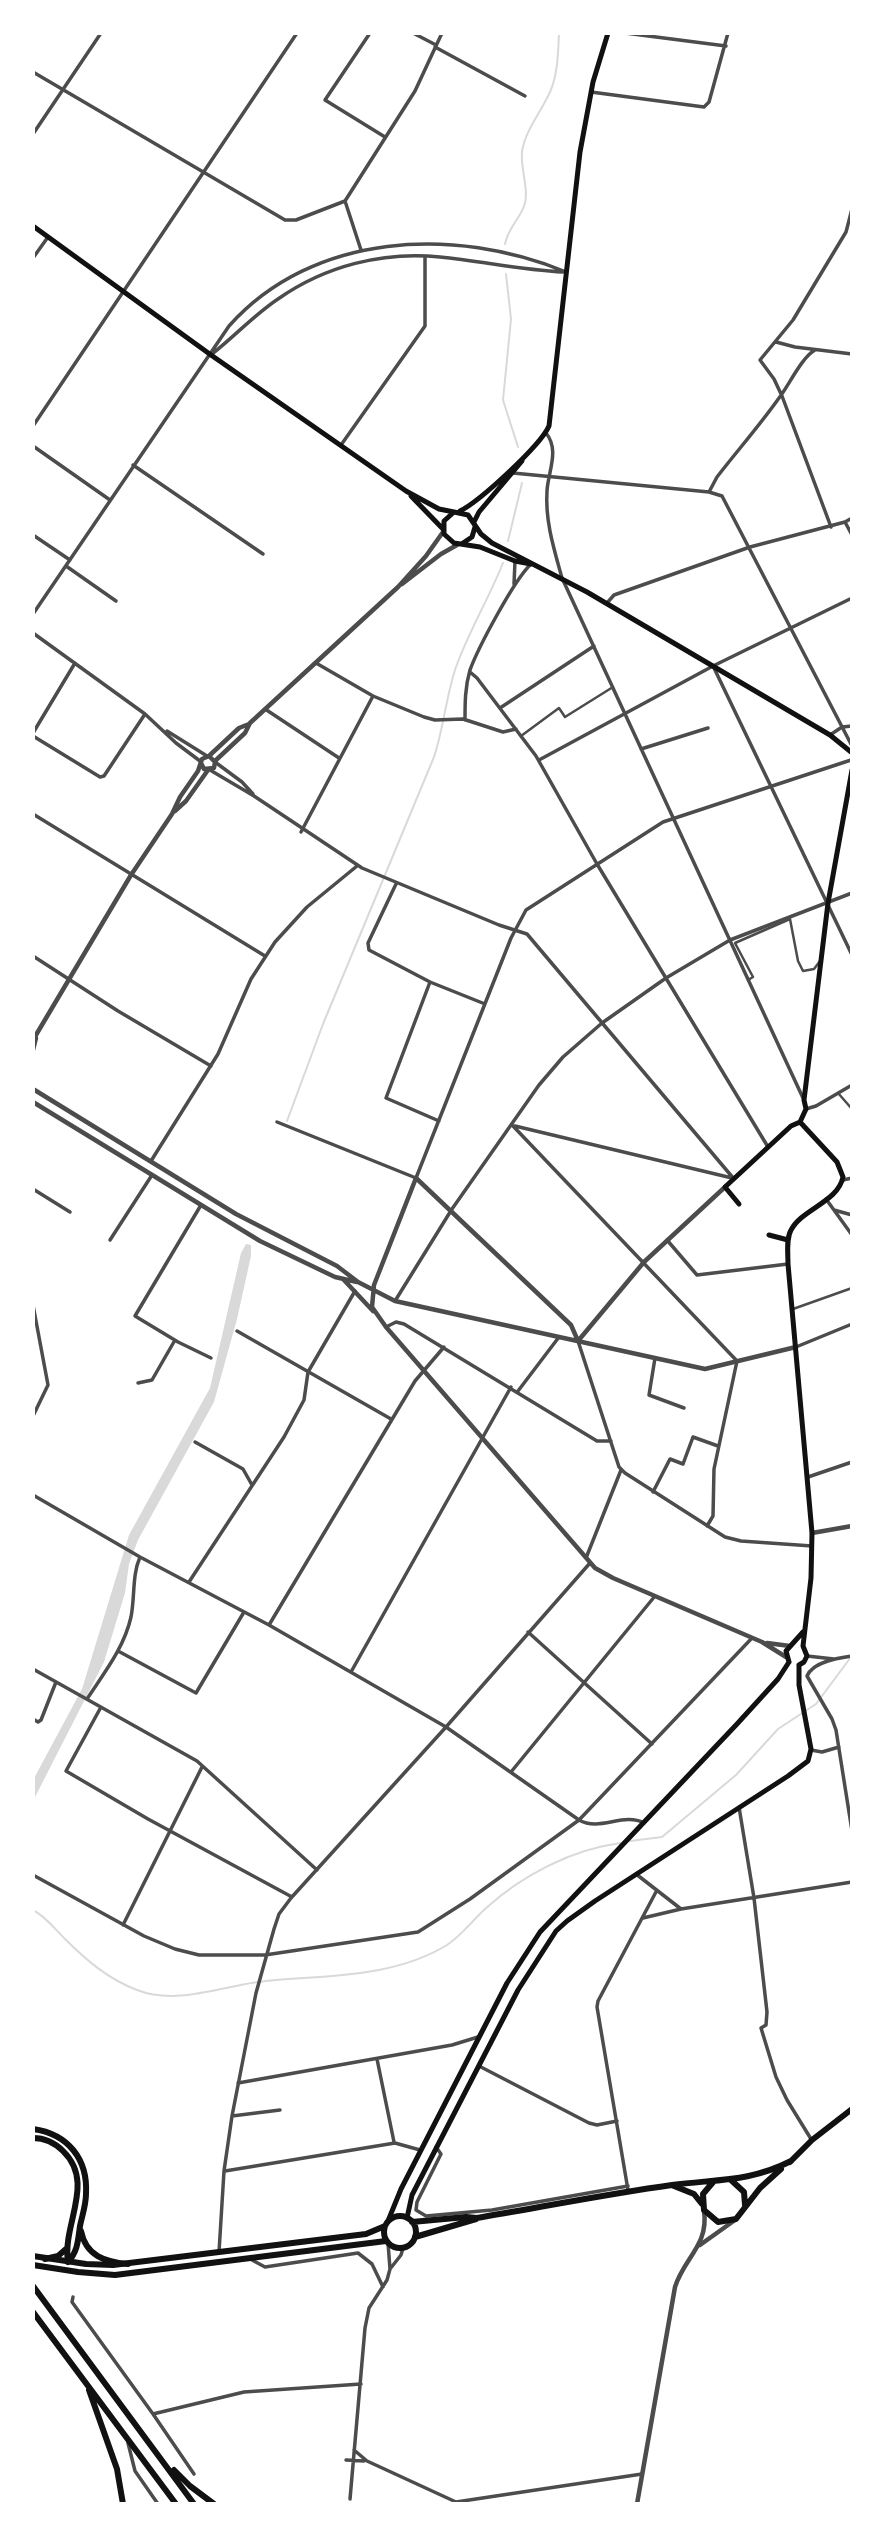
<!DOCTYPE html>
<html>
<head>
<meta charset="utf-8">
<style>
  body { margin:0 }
  #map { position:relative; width:885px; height:2537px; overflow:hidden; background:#fff; font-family:"Fira Sans Condensed",sans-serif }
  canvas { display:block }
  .frame { position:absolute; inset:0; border:35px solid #fff; pointer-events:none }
</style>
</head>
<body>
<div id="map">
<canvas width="885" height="2537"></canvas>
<div class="frame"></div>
</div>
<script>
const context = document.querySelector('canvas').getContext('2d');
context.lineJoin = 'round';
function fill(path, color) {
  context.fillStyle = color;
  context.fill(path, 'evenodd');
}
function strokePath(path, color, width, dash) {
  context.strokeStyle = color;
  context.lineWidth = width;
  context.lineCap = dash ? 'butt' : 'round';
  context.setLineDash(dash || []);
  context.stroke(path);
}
fill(new Path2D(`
  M246 1244 251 1245V1256L237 1319 214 1402 138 1540 129 1564 125 1593 104 1662 33 1801V1780L82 1689 129 1535 210 1388 241 1253Z`), '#d9d9d9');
strokePath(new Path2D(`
  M505 244C508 228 519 220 524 206 530 192 520 168 522 151 526 129 541 112 550 92 558 74 558 53 559 33
  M506 274 511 319 503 400 518 447
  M508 541 522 483
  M287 1121 323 1024 434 757C444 727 446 696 456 667 469 631 489 598 503 563
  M630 1841 662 1837 736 1775 778 1729 816 1704 851 1657
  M33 1910C45 1916 55 1929 64 1938 86 1960 108 1979 137 1990 178 2006 224 1985 266 1981 327 1975 393 1978 447 1945 461 1936 472 1921 485 1909 521 1876 572 1849 621 1843`), '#d9d9d9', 2);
strokePath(new Path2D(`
  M521 736 559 708 565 717 613 687
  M748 980 753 977 735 943 790 919 798 961 803 971 814 969 820 961
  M838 1093 852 1109
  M793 1309 852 1288`), '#4c4c4c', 2.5);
strokePath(new Path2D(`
  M370 33 325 100 385 137
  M413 33 436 45
  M625 33 726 46
  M435 47 525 96
  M33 72 285 220H296L345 201 361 250
  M591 92 704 107 709 102 728 33
  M33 134 101 33
  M345 201 415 91 442 33
  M33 258 48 237
  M776 342 795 347 852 354
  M212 354C235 336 254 315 278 299 325 266 383 251 440 257 481 261 522 270 563 272
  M33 426 297 33
  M546 433C560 450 548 472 547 491 545 521 554 549 562 578L803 1098
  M341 445 425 326V256
  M33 446 110 500
  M133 465 263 554
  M513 473 709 492 722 496 852 746
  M709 492 717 477C737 451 760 425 779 398 789 385 802 357 815 350
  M845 522 852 535
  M831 527 782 396 774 379 760 360 793 320 846 232 852 209
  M33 535 70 560
  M66 566 116 601
  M514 584 515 561
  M607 603 614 595 750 547 845 522 852 518
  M33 614 229 326C313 232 455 226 566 272
  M33 633 145 714 176 743 200 761
  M316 663 373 696 424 717 435 720 463 719 503 732 516 729
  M714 668 852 955
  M470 672 477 678 536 756 597 864 768 1147
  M500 708 594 646
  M265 709 339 758
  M465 720C465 703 465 687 470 670 478 648 514 580 531 564
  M167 731 207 756
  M33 733 75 663
  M830 735 842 727 852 726
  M33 736 100 777 104 776 145 714
  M641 749 708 728
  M539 760 713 666 852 598
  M215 762 242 782 253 794
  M210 770 254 796 362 868 499 925 527 934 734 1179
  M33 814 265 956
  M301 832 373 696
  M396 884 368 943 369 950 430 982 485 1004
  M33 956 118 1011 211 1066
  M430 982 386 1098 439 1121
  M806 1109 816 1106 852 1085
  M277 1122 416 1178 511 938 526 910 663 822 851 760
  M513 1126 737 1361 714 1469 713 1516 707 1526
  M515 1126 732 1178
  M151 1161 218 1054 251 979 275 942 307 907 357 866
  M843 1180 852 1178
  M33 1189 70 1212
  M826 1199 852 1235
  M201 1205 135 1316 178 1342 211 1358
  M834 1210 852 1215
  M110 1240 152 1175
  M667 1240 697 1275 788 1264
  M395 1301 452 1209 539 1085 563 1057 602 1023 666 978 730 940 852 893
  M33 1305 48 1385 33 1416
  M386 1327 396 1322 404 1324 597 1441H611
  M237 1331 391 1419
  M578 1341 619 1467 625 1473 725 1537 741 1541 812 1546
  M796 1347 852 1324
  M655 1358 649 1395 684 1408
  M138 1383 152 1380 175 1340
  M518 1391 559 1337
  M195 1442 243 1469 252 1485
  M808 1477 852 1462
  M653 1492 670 1459 683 1464 693 1437 718 1446
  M33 1495 140 1557 269 1625 446 1727 579 1820C600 1832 623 1812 644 1823
  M586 1558 621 1470
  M189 1582 284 1437 304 1400 308 1372 355 1291
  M269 1625 415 1381 444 1347
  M528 1632 652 1744
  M118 1651 196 1693 244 1612
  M807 1656 834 1659
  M852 1656C837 1658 813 1662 807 1676L832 1719 836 1730 852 1831
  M33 1669 197 1761 317 1870
  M351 1672 511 1387
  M87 1699C104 1673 124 1648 131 1617 135 1597 132 1575 140 1557
  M101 1707 66 1771 148 1819 292 1897
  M33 1719 38 1722 41 1720 56 1682
  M811 1750 822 1752 839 1747
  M511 1772 655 1596
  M739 1807 754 1898 767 2012 766 2025 761 2028 776 2077 787 2100 811 2139
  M636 1874 681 1909 852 1882
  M33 1875 144 1936 175 1949 199 1955H265L418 1932 470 1899 579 1820 752 1638
  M643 1918 681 1909
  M123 1925 202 1767
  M377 2059 394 2142
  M479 2066 589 2123 597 2125 617 2121
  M238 2083 452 2045 478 2037
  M232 2116 280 2110
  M436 2147 441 2154 417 2202 416 2210 426 2216 492 2210 628 2186
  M225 2171 395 2143 420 2150
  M628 2190 597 2007 598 2001 657 1890
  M219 2252 224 2171 232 2116 256 1993 274 1929 279 1914 291 1898 446 1727 590 1563
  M252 2260 265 2267 358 2253 372 2264 383 2287
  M390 2269 401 2255 403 2248
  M73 2297 72 2302 153 2414
  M128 2443 135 2471 158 2504
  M354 2450 367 2461 456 2502 642 2474
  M346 2460 364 2461
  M194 2474 153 2414 244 2392 361 2384
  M350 2499 365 2328 369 2308 387 2280 390 2269 388 2243`), '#4c4c4c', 3.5);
strokePath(new Path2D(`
  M402 584 441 554 457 545
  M210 755 239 728 249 724
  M215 761 245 733 250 723 398 587 426 556 443 532
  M175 811 186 801 208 770
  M33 1040 131 875 172 814 180 797 198 771 202 759 209 756 215 762 214 768 204 769 201 763
  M33 1050 36 1038
  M33 1089 236 1214 337 1266 358 1282 395 1301 705 1369 796 1347
  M33 1102 260 1241 335 1277 357 1282
  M725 1187 644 1262 578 1341 571 1325 416 1178 374 1285 372 1307 386 1327 595 1568 613 1578 762 1642 786 1657
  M343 1279 373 1311
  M812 1533 852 1526
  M767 1643 790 1646
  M700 2245 735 2220
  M637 2504 675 2287C684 2258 709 2245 704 2211`), '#4c4c4c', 4.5);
strokePath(new Path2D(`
  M33 226 211 355 406 491 439 509 454 512
  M411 496 443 529
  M460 511C480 501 540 446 549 426L580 152 593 82 608 33
  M474 522 479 512 522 461
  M463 543 472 537 475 527
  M531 564 515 561 480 547 454 543 444 534V521L454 512 468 515 481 534 492 543 587 592 830 735 851 752
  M800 1122 806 1109 804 1100 828 903 852 770
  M739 1204 725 1187 791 1126 800 1122
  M769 1235 788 1240
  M789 1662 786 1651 803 1632
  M799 1665 804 1662 807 1656 803 1646 811 1578 812 1533 788 1264C788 1254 786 1239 791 1230 802 1209 838 1202 843 1177L837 1162 800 1122
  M407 2218 412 2195 518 1990 556 1931 567 1921 595 1901 788 1776 808 1761 811 1749 799 1685V1665
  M388 2221 401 2189 507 1983 540 1932 737 1724 778 1679 789 1662`), '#111', 5);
strokePath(new Path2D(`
  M790 2162 812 2140 852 2109
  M731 2180 744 2192 745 2205
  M714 2181 703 2194 704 2210 718 2222 736 2219 760 2188 781 2169
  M674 2186 694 2194 702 2204
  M384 2232a16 16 0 1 1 32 0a16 16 0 1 1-32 0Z
  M412 2222 466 2217 477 2218C542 2207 607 2194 672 2185 717 2179 750 2182 791 2161
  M415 2237 476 2219
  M33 2256 86 2264 113 2265 366 2234 385 2226
  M33 2265 78 2272 115 2275 386 2241`), '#111', 6);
strokePath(new Path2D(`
  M33 2129C68 2134 88 2159 86 2194 86 2205 82 2216 80 2226 78 2240 78 2251 68 2262
  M33 2138C44 2138 55 2143 63 2151 96 2183 62 2224 68 2262
  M81 2231C86 2256 105 2262 128 2264
  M45 2259 58 2256 66 2249
  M33 2286 194 2504
  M33 2312 176 2504
  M89 2390 117 2469 123 2504
  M174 2470 190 2486 214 2504`), '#111', 6);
</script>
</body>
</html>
